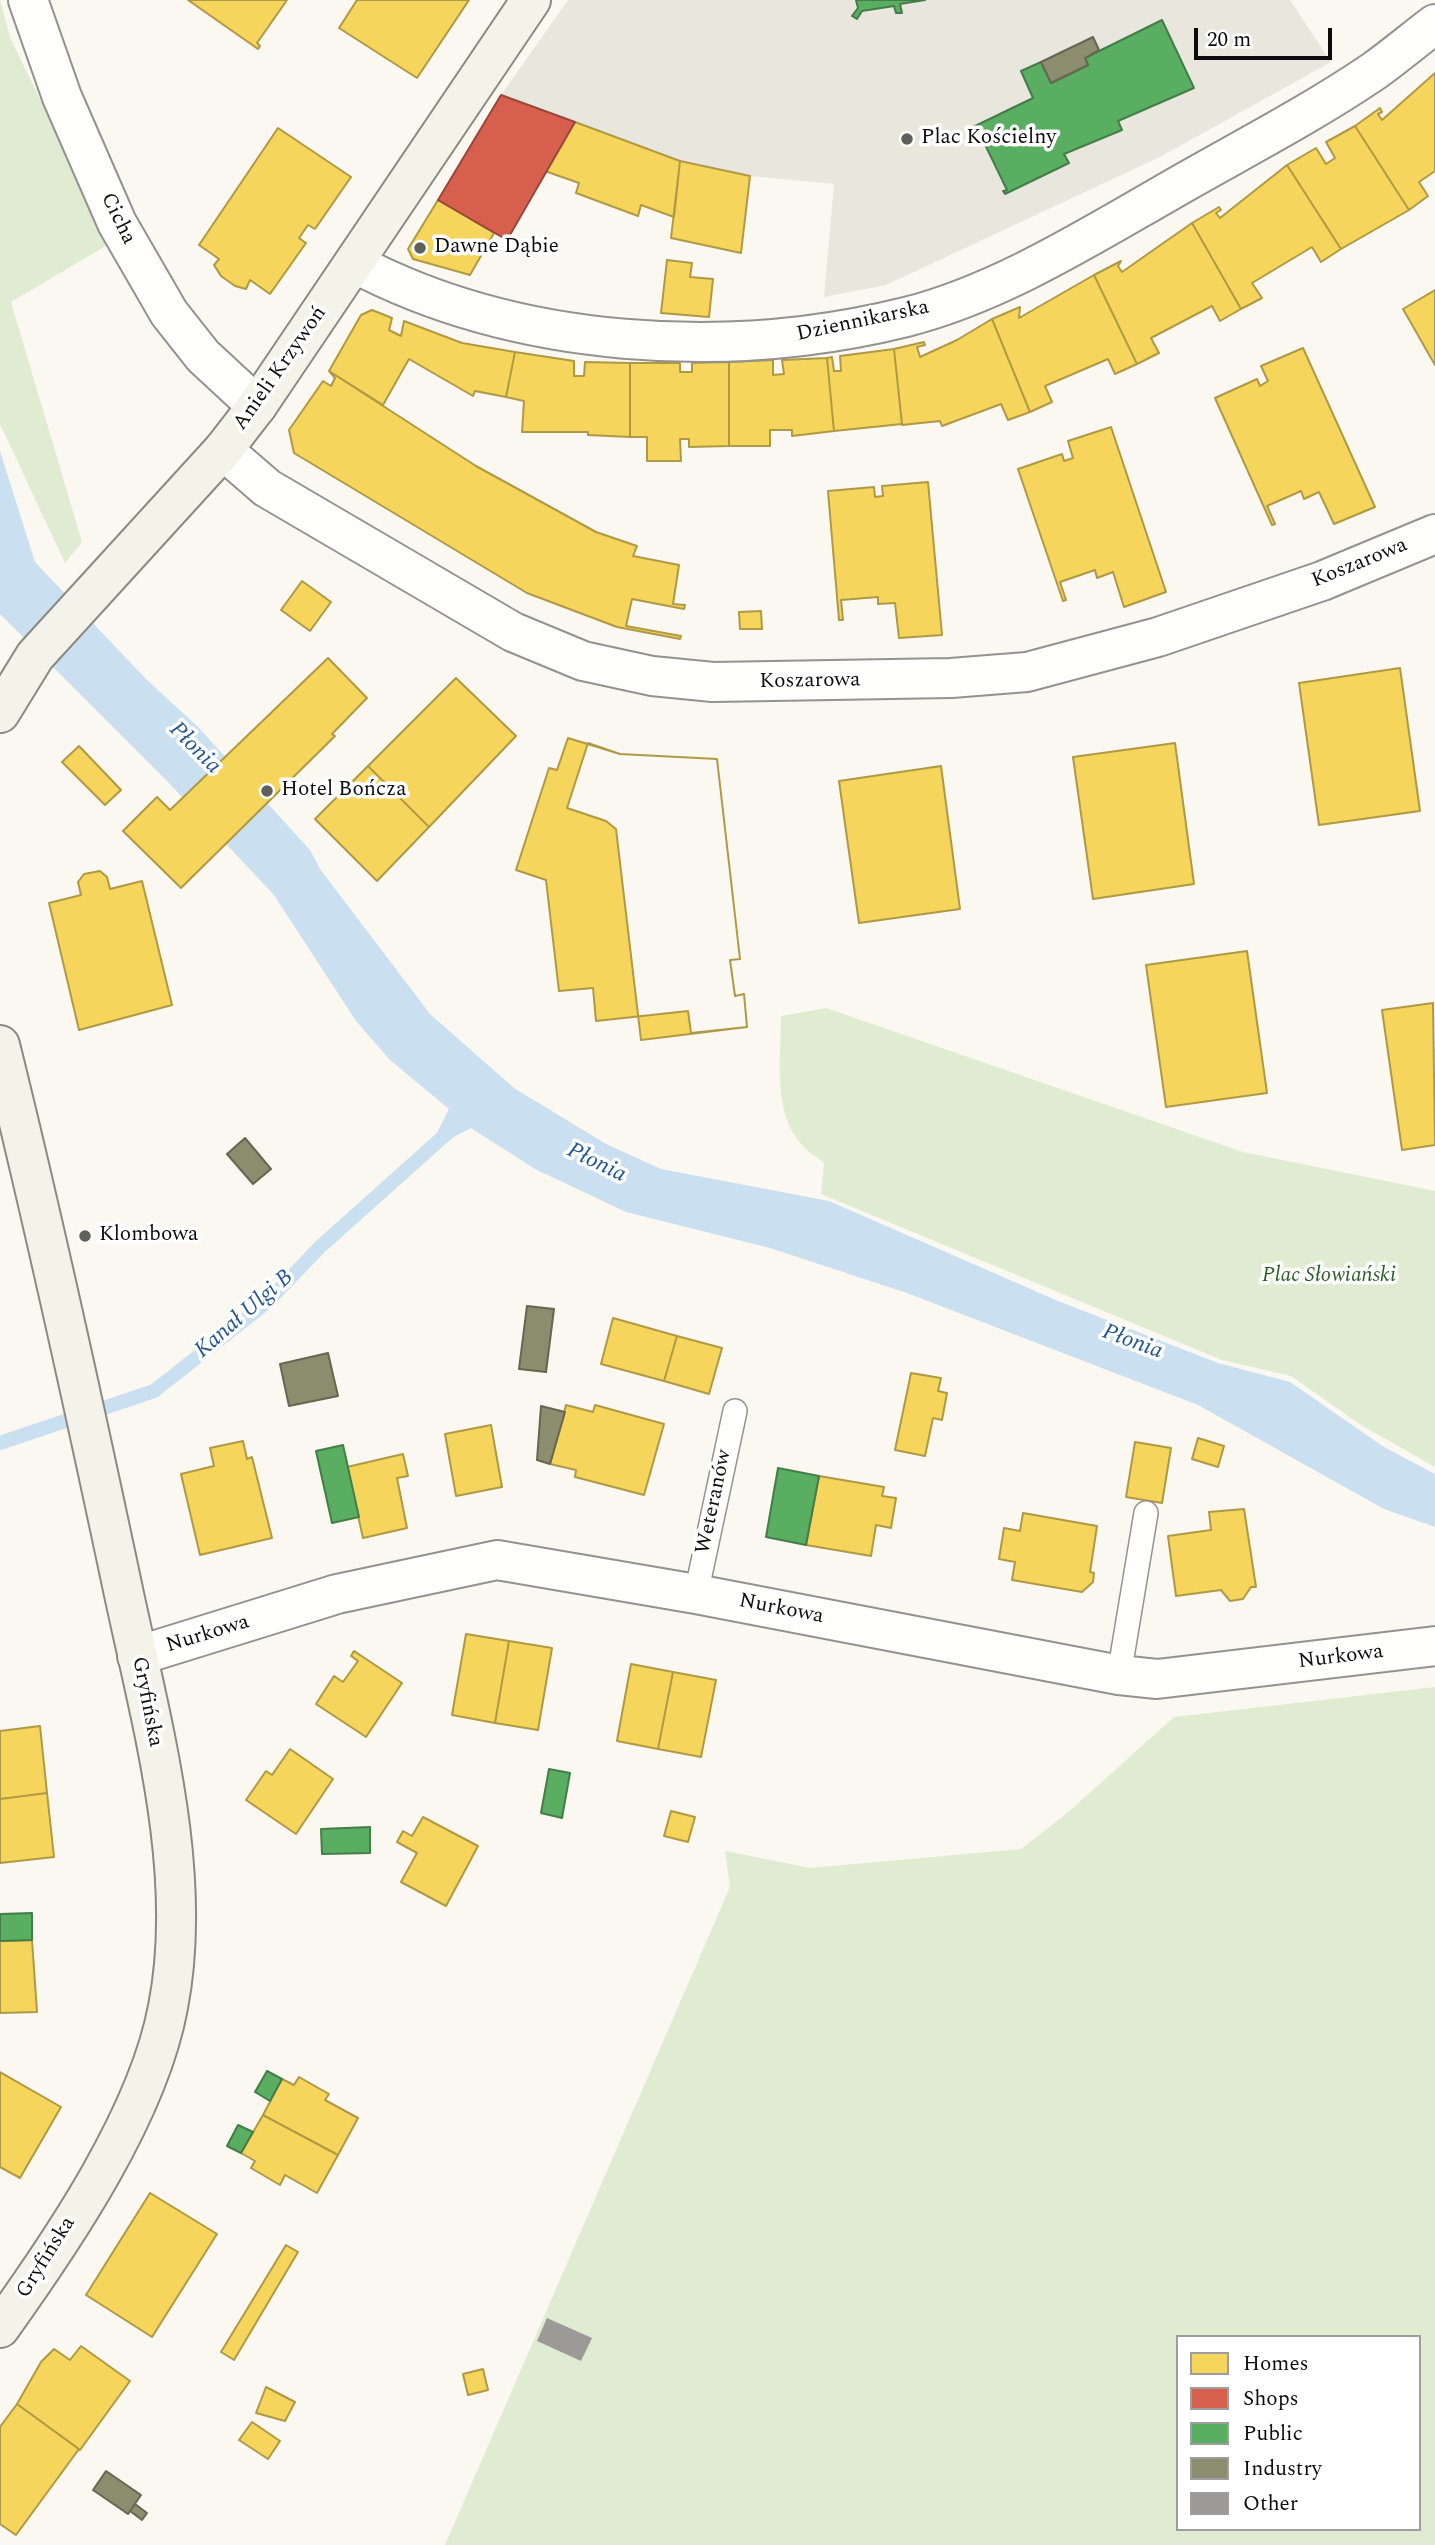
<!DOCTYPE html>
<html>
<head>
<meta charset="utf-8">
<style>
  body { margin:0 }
  #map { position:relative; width:1435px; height:2545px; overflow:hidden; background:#faf8f0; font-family:Spectral,serif }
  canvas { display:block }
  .legend { position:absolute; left:1176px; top:2335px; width:245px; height:196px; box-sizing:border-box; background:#fff; border:2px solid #9e9e9e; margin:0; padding:9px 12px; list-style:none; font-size:21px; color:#0c0c0c }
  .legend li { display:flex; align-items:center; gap:14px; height:35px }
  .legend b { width:35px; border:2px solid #9e9e9e }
  .scale { position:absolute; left:1194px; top:28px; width:138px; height:32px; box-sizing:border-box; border:4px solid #0c0c0c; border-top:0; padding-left:9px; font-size:21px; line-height:24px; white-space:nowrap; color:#0c0c0c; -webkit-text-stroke:5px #fff; paint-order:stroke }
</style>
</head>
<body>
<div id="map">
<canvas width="1435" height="2545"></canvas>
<ul class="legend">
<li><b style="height:19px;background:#f6d55c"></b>Homes</li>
<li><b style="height:19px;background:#d6604d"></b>Shops</li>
<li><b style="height:19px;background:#5aae61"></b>Public</li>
<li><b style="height:19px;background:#8c8c6e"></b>Industry</li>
<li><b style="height:19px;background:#9c9a96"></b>Other</li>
</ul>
<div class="scale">20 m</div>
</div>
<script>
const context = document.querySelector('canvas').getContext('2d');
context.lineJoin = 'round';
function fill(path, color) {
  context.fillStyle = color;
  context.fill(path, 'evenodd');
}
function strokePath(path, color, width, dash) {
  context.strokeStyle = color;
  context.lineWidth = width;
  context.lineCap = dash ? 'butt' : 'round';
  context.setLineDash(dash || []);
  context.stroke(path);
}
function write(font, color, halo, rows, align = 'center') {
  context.font = font + ' Spectral,serif';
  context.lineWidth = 7;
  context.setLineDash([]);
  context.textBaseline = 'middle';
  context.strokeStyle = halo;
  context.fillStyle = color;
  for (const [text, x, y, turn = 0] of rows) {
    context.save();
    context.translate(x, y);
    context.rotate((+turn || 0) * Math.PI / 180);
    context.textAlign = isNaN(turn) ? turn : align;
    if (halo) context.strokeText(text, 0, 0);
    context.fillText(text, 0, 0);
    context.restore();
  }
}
fill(new Path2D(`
  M0 0 11 40 111 243 11 302 82 542 65 563 0 424Z
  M826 1008 1243 1152 1435 1191V1467L1361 1425 1291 1376 1222 1360 821 1194 824 1163C817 1157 808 1152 802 1145 772 1113 781 1057 781 1016Z
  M1435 1687V2545H445L730 1887 725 1851 810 1868 1021 1849 1065 1815 1174 1717ZM1178 2337H1419V2529H1178Z`), '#e0ecd2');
fill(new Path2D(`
  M568 0H1290L1331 62 1160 157 886 285 824 297 834 184 750 176 680 161 501 95Z`), '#e9e7dd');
fill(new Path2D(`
  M0 451 35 562 146 679 198 727 310 850 320 869 430 1014 514 1088 606 1144 661 1169 829 1201 1058 1301 1218 1363 1290 1382 1384 1447 1435 1474V1527L1384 1509 1198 1405 907 1293 770 1248 626 1212 535 1169 471 1128 442 1143 435 1137 449 1109 390 1060 356 1021 274 895 167 781 0 614Z`), '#cadfef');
const homes = new Path2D(`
  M188 0H287L257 43 260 46 258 49Z
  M357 0H469L417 78 339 28Z
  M1435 73V171L1419 182 1428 196 1409 210 1355 126 1380 108 1382 112 1378 114 1382 120Z
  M575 122 680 161 674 217 641 205 638 216 576 193 579 183 545 171Z
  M1355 126 1409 210 1341 249 1287 165 1316 148 1326 164 1335 158 1326 142Z
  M278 128 351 177 315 229 308 225 299 238 306 243 270 294 250 280 246 289 235 286 221 276 214 265 219 259 199 245Z
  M680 161 750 176 741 253 671 238Z
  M1287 165 1341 249 1321 262 1312 247 1252 283 1262 298 1241 309 1192 223 1219 207 1221 210 1216 213 1220 218Z
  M438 200 494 233 470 275 413 259 408 249Z
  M1192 223 1241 309 1220 321 1212 306 1151 338 1159 353 1137 364 1094 275 1121 261 1118 266 1122 272Z
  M667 260 692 263 690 277 713 279 709 317 661 313Z
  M1094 275 1137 364 1115 374 1108 359 1045 386 1052 402 1030 412 992 319 1020 307 1019 318Z
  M1435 290V365L1403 309Z
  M372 310 392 318 389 330 401 336 404 321 462 343 515 352 506 397 475 391 473 396 409 359 383 405 329 371 361 315Z
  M992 319 1030 412 1008 420 1001 404 942 426 940 421 902 425 894 349 924 342 925 345 917 347 920 357 957 340Z
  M1303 348 1375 507 1334 524 1319 492 1304 499 1301 491 1267 506 1275 524 1272 525 1215 398 1257 379 1260 386 1268 381 1261 366Z
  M894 349 902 424 834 431 827 358 832 357 834 371H841L840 356Z
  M515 352 574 361V376H584L585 362 630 363V437L588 435V432H522L524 401 506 397Z
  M827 358 834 431 792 436V430H770V446H729V362L773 360V375L784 374 782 360Z
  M729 362V446L689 447V439H680L681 461H647V437H630V363H680V372H692V363Z
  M329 371 476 466 596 532 637 546 633 556 679 565 673 604 685 605 684 609 632 599 626 626 681 636 680 639 617 627 527 593 294 453 289 430 323 381 331 386 335 378Z
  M1111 427 1166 592 1124 607 1113 572 1097 578 1095 570 1060 582 1066 600 1063 601 1018 469 1062 454 1064 461 1073 458 1068 441Z
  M928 482 942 635 899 638 895 603 878 604V597L841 600 843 620H839L828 491 874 487 875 497 883 496 882 486Z
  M302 581 331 602 310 631 281 610Z
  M761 611 762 629H740L739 612Z
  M328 658 367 698 332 734 335 736 181 888 123 831 157 797 170 810Z
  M1400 668 1420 811 1319 825 1299 683Z
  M456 678 516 736 429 827 368 766Z
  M568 738 620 754 717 759 740 959 730 960 735 996 744 994 747 1027 691 1033 688 1011 596 1021 593 988 559 991 546 880 516 870 549 768 557 770Z
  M588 743 620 754 717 759 740 959 730 960 735 996 744 994 747 1027 641 1040 616 829 606 821 567 808Z
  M1175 743 1194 884 1093 899 1073 757Z
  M79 746 121 790 105 805 62 762Z
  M368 766 429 827 377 881 315 819Z
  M941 766 960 909 859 923 839 781Z
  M100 871 107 877 110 889 142 881 172 1005 79 1030 49 903 81 895 78 882 84 874Z
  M1247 951 1267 1093 1166 1107 1146 965Z
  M1433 1003 1435 1145 1402 1150 1382 1010Z
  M613 1318 677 1336 664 1381 601 1364Z
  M677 1336 722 1348 709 1394 664 1381Z
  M911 1373 941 1378 938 1391 947 1393 942 1420 933 1418 925 1456 895 1450Z
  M566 1405 593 1412 595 1405 664 1424 644 1495 575 1477 576 1470 550 1464Z
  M491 1425 502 1487 456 1496 445 1434Z
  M1198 1438 1224 1446 1218 1467 1192 1459Z
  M243 1441 247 1459 252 1457 272 1538 200 1555 181 1474 214 1466 210 1448Z
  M1135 1442 1171 1448 1162 1503 1126 1497Z
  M403 1454 408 1476 397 1478 407 1528 363 1538 347 1467Z
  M819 1476 884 1487 882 1496 896 1498 891 1528 876 1525 871 1556 806 1545Z
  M1244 1509 1256 1587H1251L1243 1599 1230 1601 1221 1590 1176 1596 1168 1536 1211 1530 1209 1512Z
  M1023 1513 1097 1526 1090 1572 1094 1573 1093 1582 1082 1592 1012 1580 1015 1562 999 1559 1004 1528 1020 1531Z
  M466 1634 509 1641 495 1723 452 1715Z
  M509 1641 552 1648 538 1730 495 1723Z
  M354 1651 402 1683 366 1737 316 1704 334 1676 343 1682 358 1661 351 1656Z
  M631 1664 673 1672 658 1749 617 1741Z
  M673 1672 716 1680 701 1757 658 1749Z
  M40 1726 47 1793 0 1799V1731Z
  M290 1749 333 1779 296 1834 246 1800 266 1771 272 1775Z
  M47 1793 54 1857 0 1863V1799Z
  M671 1811 695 1817 688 1842 664 1836Z
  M423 1817 478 1846 446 1906 401 1882 417 1853 397 1842 403 1831 412 1836Z
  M32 1940 37 2012 0 2013V1941Z
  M0 2072 61 2107 20 2178 0 2167Z
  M299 2077 329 2094 325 2100 358 2118 338 2155 263 2115 282 2079 294 2085Z
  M263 2115 338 2155 317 2193 285 2175 280 2185 251 2168 255 2161 241 2153Z
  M150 2193 217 2234 152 2337 86 2295Z
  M286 2245 298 2252 234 2360 221 2352Z
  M81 2346 130 2381 80 2450 17 2404 41 2362 54 2349 70 2360Z
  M483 2369 488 2390 468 2395 463 2374Z
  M266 2387 295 2402 285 2421 256 2413Z
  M17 2404 79 2449 16 2535 0 2524V2427Z
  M252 2422 280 2441 268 2459 239 2440Z`);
fill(homes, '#f6d55c');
strokePath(homes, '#b09944', 2);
const shops = new Path2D(`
  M501 95 575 122 507 240 438 200Z`);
fill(shops, '#d6604d');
strokePath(shops, '#99473a', 2);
const public = new Path2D(`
  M856 0H925L900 4 902 13H896L894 6 862 11 857 19 852 16 858 8Z
  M1162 20 1194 88 1118 121 1122 130 1064 154 1069 163 1005 194 1003 191 1007 190 977 128 973 127 1033 98 1021 71 1041 62 1051 83 1088 65 1085 58Z
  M343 1445 359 1517 332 1523 316 1451Z
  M778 1468 819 1476 806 1545 766 1537Z
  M549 1769 570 1773 562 1818 541 1813Z
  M370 1827V1853L322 1854 321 1829Z
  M32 1913V1940L0 1941V1914Z
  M267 2071 282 2079 270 2101 255 2092Z
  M238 2125 253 2132 241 2153 227 2146Z`);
fill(public, '#5aae61');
strokePath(public, '#437d48', 2);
const industry = new Path2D(`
  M1093 37 1099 50 1085 58 1088 65 1051 83 1041 62Z
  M245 1138 271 1169 253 1184 227 1154Z
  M527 1306 554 1309 546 1372 519 1369Z
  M328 1353 338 1396 289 1406 280 1364Z
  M541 1406 565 1412 550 1464 537 1460Z
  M106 2471 141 2495 128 2514 93 2490Z
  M135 2504 147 2513 142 2520 130 2511Z`);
fill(industry, '#8c8c6e');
strokePath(industry, '#666651', 2);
strokePath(new Path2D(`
  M0 1443 154 1391 266 1303 321 1246 453 1128`), '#cadfef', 14);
fill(new Path2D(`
  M547 2318 592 2338 581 2361 537 2341Z`), '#9c9a96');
const lane = new Path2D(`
  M696 1594 735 1411
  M1119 1675 1146 1513`);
const street = new Path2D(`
  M28 0 62 97 117 223 169 313 203 356 257 406
  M354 263C517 349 728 361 906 317 997 294 1084 240 1166 193 1235 153 1308 116 1374 71 1395 56 1415 39 1435 24
  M223 450 267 488 513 632 583 661 652 676 713 682 951 678 1027 672 1158 637 1322 581 1435 534
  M137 1656 337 1594 497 1560 696 1594 1119 1675 1157 1679 1435 1646`);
const secondary = new Path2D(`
  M0 713 35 656 223 450 257 406 531 0
  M0 1045C44 1222 83 1401 121 1580 149 1715 195 1869 168 2007 148 2115 63 2240 0 2328`);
strokePath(lane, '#93928f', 26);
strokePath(street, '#93928f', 42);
strokePath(secondary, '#8a8985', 42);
strokePath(lane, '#fefefd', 23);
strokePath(street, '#fefefd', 38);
strokePath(secondary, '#f3f3e9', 38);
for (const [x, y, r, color] of [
  [907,139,7,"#5f5f5c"],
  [420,248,7,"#5f5f5c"],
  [267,791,7,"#5f5f5c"],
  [85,1236,7,"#5f5f5c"]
]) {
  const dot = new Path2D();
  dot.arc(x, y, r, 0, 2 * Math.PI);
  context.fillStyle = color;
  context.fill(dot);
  strokePath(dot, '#fff', 2.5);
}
write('21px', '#0c0c0c', '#fff', [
  ["Plac Kościelny",921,139],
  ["Dawne Dąbie",434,248],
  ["Hotel Bończa",281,791],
  ["Klombowa",99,1236]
], 'left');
write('21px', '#0c0c0c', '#fff', [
  ["Cicha",117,219,64],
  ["Dziennikarska",863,322,-12],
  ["Anieli Krzywoń",281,369,-55],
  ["Koszarowa",1360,564,-22],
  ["Koszarowa",810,682,-1],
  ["Weteranów",715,1502,-78],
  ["Nurkowa",781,1610,11],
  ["Nurkowa",208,1635,-17],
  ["Nurkowa",1341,1658,-7],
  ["Gryfińska",146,1702,79],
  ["Gryfińska",47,2258,-58]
]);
write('italic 21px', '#2a5c24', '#fff', [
  ["Plac Słowiański",1329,1277]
]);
write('italic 23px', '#235590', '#fff', [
  ["Płonia",194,749,45],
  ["Płonia",596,1164,26],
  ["Kanał Ulgi B",245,1315,-41],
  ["Płonia",1132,1343,20]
]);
</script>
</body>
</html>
